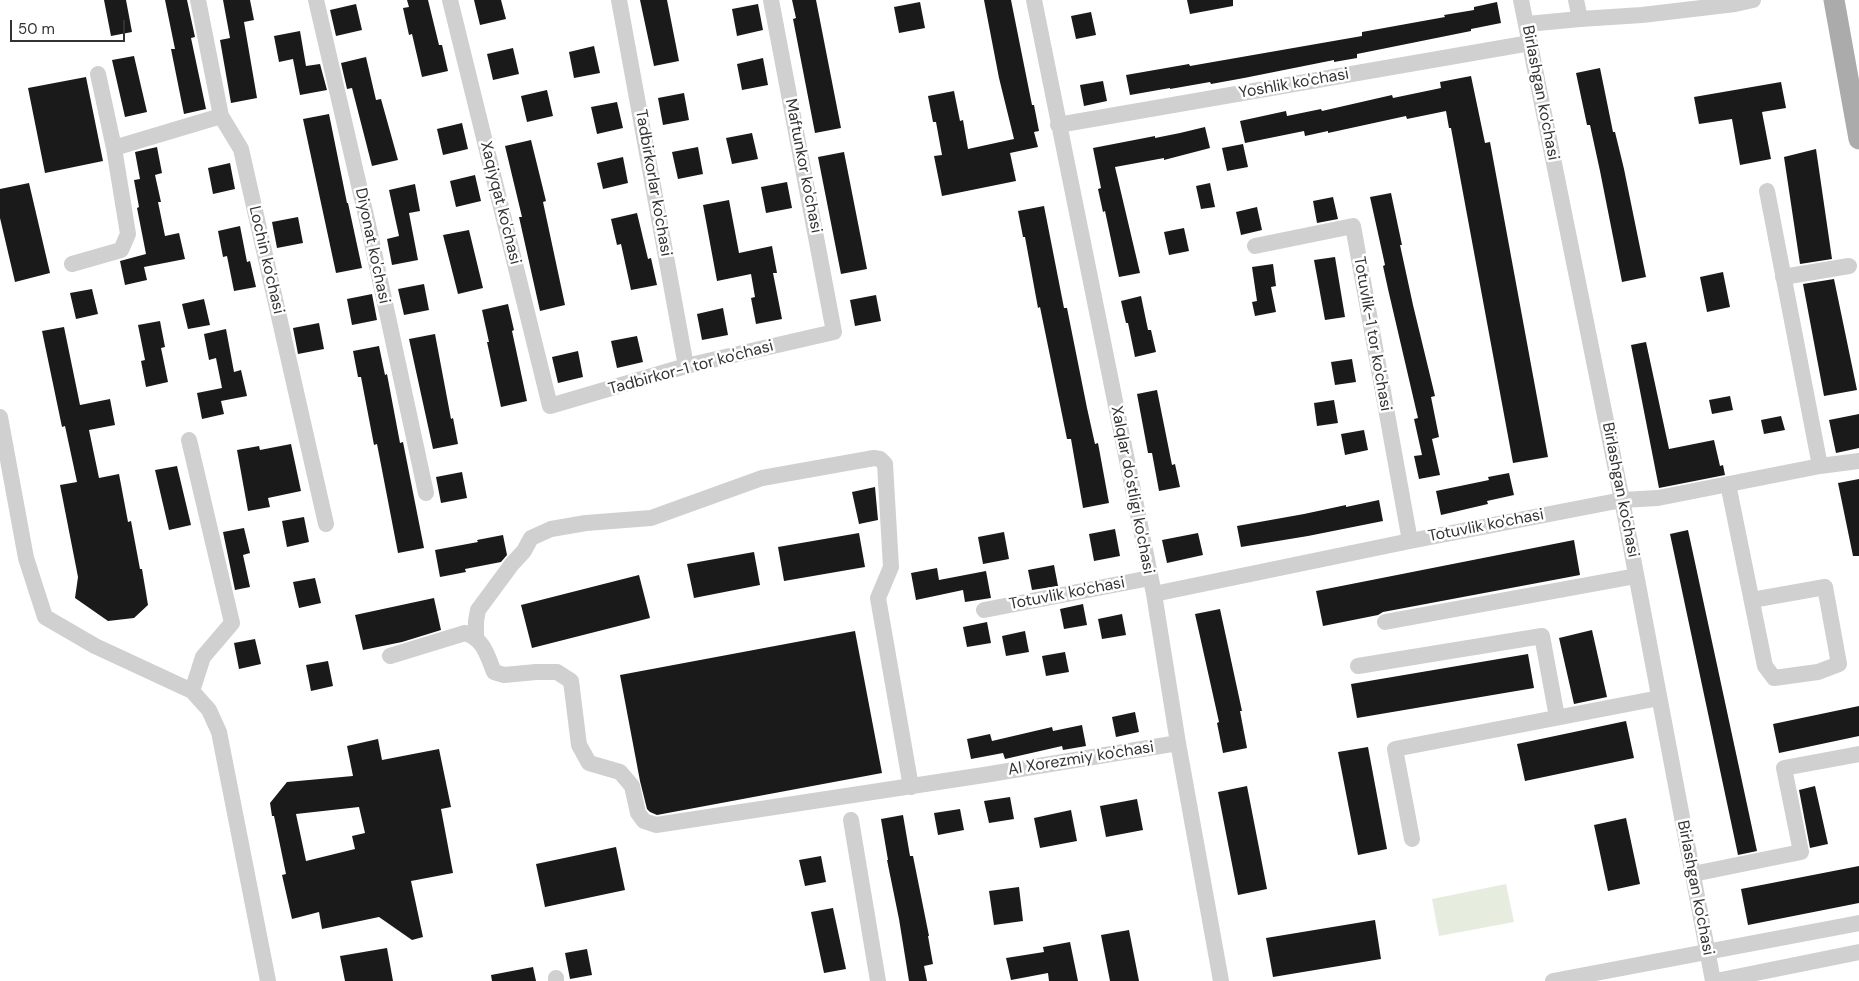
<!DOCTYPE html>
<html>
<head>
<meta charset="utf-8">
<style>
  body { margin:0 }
  #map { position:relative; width:1859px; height:981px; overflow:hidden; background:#fff; font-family:"DM Sans",sans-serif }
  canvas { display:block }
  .scale { position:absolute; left:10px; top:20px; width:115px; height:22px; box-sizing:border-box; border:2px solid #333; border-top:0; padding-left:6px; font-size:15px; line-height:18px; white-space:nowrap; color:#333; -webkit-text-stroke:4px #fff; paint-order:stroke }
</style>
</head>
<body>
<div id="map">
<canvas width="1859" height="981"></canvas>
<div class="scale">50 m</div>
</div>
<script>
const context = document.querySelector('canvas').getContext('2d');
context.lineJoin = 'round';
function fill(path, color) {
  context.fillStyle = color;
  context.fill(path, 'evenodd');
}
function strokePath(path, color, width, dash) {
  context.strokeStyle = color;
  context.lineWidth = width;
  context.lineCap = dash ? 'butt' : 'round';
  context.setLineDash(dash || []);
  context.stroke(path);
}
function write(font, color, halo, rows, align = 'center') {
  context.font = font + ' "DM Sans",sans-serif';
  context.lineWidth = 5;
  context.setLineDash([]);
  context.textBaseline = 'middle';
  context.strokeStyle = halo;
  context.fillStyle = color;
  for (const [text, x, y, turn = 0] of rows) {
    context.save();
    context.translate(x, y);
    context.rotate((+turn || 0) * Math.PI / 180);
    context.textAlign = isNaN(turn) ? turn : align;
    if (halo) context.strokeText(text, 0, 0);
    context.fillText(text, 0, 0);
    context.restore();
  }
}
fill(new Path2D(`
  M1506 884 1514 922 1439 936 1432 899Z`), '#e6ecde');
fill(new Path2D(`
  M104 0H126L132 32 111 36Z
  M165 0H187L195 37 191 38 206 109 184 114 171 49H175Z
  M223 0H250L254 20 244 22 257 98 231 103 220 40 230 38Z
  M407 0H428L439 45H442L448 71 422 77 412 34 409 35 403 8 409 7Z
  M474 0H501L506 19 480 25Z
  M640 0H667L679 61 654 66Z
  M792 0H816L841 128 815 133 793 19 796 18Z
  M984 0H1011L1032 105H1034L1039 131 1034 132 1038 147 1010 153 1016 181 942 196 934 156 942 155 936 122H933L928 96 954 91 960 121 963 120 968 149 1014 139 999 78Z
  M1187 0H1233V6L1190 14Z
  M920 2 925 28 899 33 894 7Z
  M1497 2 1501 23 1471 29V31L1357 54V58L1334 62V60L1244 78 1211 84 1210 82 1170 89V88L1130 95 1126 75 1189 64 1190 66 1362 36V32L1445 17 1444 15 1474 10V7Z
  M356 4 362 30 336 36 330 10Z
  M758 4 763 30 737 36 732 9Z
  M1091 12 1096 35 1076 39 1071 16Z
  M300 31 306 66 320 64 327 90 300 95 293 59 279 62 274 36Z
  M594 46 600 73 574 78 569 52Z
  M513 48 519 74 493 80 487 54Z
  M134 56 147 112 125 117 112 60Z
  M366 57 376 100 381 99 398 160 372 166 352 88 347 89 341 63Z
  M763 58 768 85 742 90 737 64Z
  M1600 68 1613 132H1615L1624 169 1646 277 1622 282 1600 171 1590 125H1587L1576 73Z
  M1471 76 1485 143 1490 142 1548 457 1513 463 1451 128H1449L1446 111 1407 119 1406 116 1328 133V131L1305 136 1304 131 1245 143 1240 121 1286 111 1287 116 1321 109 1322 111 1392 95 1393 98 1441 88 1440 82Z
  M86 77 103 161 45 173 28 88Z
  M1103 81 1107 101 1084 106 1080 85Z
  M1781 82 1786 108 1762 112 1771 159 1740 165 1732 119 1699 124 1694 97Z
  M547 90 553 116 527 122 521 96Z
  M684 93 689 120 663 125 658 98Z
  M617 102 623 128 597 134 591 107Z
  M329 114 347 203H348L362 268 336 273 303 119Z
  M462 123 468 149 443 155 437 129Z
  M1205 127 1210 148 1164 160V158L1115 167 1140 273 1119 277 1105 211 1103 212 1098 189 1101 188 1093 148 1155 136V138L1180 133Z
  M752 133 758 159 732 164 726 138Z
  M531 140 546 201 543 202 565 305 540 311 519 217H522L505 146Z
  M1243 144 1248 167 1227 171 1222 148Z
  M157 147 162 173 155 175 161 202H158L165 236 179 233 185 259 144 267 147 280 125 285 120 261 146 254 137 208 139 207 134 180 140 179 135 152Z
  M698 147 703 174 678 179 672 152Z
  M1816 149 1832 259 1800 264 1784 157Z
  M844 152 867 269 841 274 818 157Z
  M623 157 628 183 603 189 597 163Z
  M230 163 235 189 213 194 208 168Z
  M475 175 481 201 456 207 450 181Z
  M787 182 792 208 766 213 761 187Z
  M29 183 50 273 15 282 0 218V189Z
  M1210 183 1215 207 1201 209 1196 186Z
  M415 184 420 211 409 213 418 260 392 265 387 239 399 236 389 190Z
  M1391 193 1402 245H1400L1413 305 1435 396 1431 397 1439 437 1432 439 1440 475 1419 479 1414 456 1422 455 1414 419 1418 418 1388 289 1383 266 1385 265 1370 197Z
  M1333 197 1338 219 1317 223 1313 201Z
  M729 200 739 253 772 246 777 273H773L782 319 756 324 751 298 755 297 751 274 717 281 703 205Z
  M1044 206 1064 308H1067L1087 408 1095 444 1098 443 1109 503 1083 508 1071 439H1067L1040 307 1038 308 1025 237H1023L1018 211Z
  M1257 207 1262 230 1241 235 1236 212Z
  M637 213 648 259 651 258 657 285 631 290 621 244 617 245 611 219Z
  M298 217 303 243 277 248 272 222Z
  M240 226 247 262 250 261 256 287 234 291 227 256 223 257 218 231Z
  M1184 228 1189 251 1169 255 1164 232Z
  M469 230 483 288 458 294 443 235Z
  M1335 257 1345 317 1325 320 1314 260Z
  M1273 264 1276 286 1271 287 1276 312 1255 316 1252 302 1257 301 1252 267Z
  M1723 272 1730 307 1707 312 1700 277Z
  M1834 279 1857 390 1824 396 1803 284Z
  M424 284 429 310 404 315 398 289Z
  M92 289 98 314 76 319 70 293Z
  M372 294 377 320 352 325 347 299Z
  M876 295 881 321 855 326 850 300Z
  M1141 296 1148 330H1151L1156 352 1135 357 1128 323H1126L1121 301Z
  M204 299 210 325 188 329 182 304Z
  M508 304 514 330 512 331 527 401 501 407 487 342H489L482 310Z
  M723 308 728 335 702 340 697 314Z
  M160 321 165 347 161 348 168 382 146 387 141 361 145 360 138 325Z
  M319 323 324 349 298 354 293 328Z
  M64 327 80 405 110 399 115 425 89 430 99 478 119 474 128 522 131 521 140 569H142L148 605 134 618 108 621 75 598 78 577 60 485 77 482 65 426 62 427 42 331Z
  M226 329 234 372 241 370 247 396 221 401 224 414 202 419 197 393 222 388 216 358 209 360 204 334Z
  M435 334 451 419 453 418 458 444 433 449 409 339Z
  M637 336 643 362 617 368 611 341Z
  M1646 342 1669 449 1714 440 1720 466 1723 465 1725 475 1659 488 1631 345Z
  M379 346 385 375 387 374 400 443 403 442 424 548 398 553 377 444 374 445 361 377H358L353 351Z
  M578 351 583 377 558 383 552 357Z
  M1352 359 1356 382 1335 385 1331 362Z
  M1157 390 1172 465 1175 464 1180 487 1159 491 1152 453H1148L1137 394Z
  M1730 396 1733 410 1712 414 1709 400Z
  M1334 400 1338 423 1317 426 1314 403Z
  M1859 414V448L1836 453 1829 420Z
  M1781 416 1785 430 1764 434 1761 420Z
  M1364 430 1368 450 1345 455 1341 434Z
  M291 444 301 491 268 498 270 507 248 511 237 450 259 446 260 450Z
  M177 466 191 525 169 530 155 470Z
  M462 472 467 498 441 503 436 477Z
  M1509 473 1514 495 1487 501 1488 504 1441 515 1436 491 1489 480 1488 477Z
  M1859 479V556H1853L1838 483Z
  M875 487 878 520 859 524 852 492Z
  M1379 500 1383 521 1308 536 1241 547 1237 526 1304 514 1346 505V507Z
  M304 517 309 542 287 547 282 521Z
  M244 528 250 553 243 555 250 587 235 590 223 532Z
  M1115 529 1120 556 1094 561 1089 534Z
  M1688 530 1757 851 1738 855 1670 534Z
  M1004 532 1009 559 983 564 978 537Z
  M859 533 865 567 784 581 778 547Z
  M1198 533 1203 555 1167 563 1162 540Z
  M503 535 507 555 501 562 465 569 466 572 440 577 435 550 478 542 477 540Z
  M1574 540 1580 575 1383 612 1378 615 1323 626 1316 591Z
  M754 552 760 585 694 598 687 564Z
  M1054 565 1058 586 1032 590 1028 570Z
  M937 568 939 580 986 571 991 598 965 602 963 590 916 600 911 573Z
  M639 575 650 618 532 648 521 605Z
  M315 578 321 603 299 608 293 582Z
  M434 598 441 630 402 642 363 650 355 615Z
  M1083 604 1087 625 1064 629 1060 609Z
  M1220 609 1242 711H1240L1247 748 1223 753 1217 723 1219 722 1195 614Z
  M1122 614 1126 635 1102 639 1098 619Z
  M987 622 991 643 967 647 963 627Z
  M1592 630 1607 697 1574 704 1559 638Z
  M855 631 882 773 673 812 657 815 650 812 647 809 640 781 620 675Z
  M1025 631 1029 652 1006 656 1002 636Z
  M255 639 261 664 239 669 234 643Z
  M1065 652 1069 672 1046 676 1042 656Z
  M1528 654 1534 688 1357 718 1351 684Z
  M328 661 333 686 311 691 306 665Z
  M1859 706V736L1779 753 1773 724Z
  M1135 712 1139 732 1116 737 1112 717Z
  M1626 721 1634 758 1525 781 1517 744Z
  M1082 725 1086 746 1063 750 1062 746 1005 759 1003 753 971 759 967 739 990 734 992 741 1052 727 1053 731Z
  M378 739 382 760 439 749 451 807 441 809 453 873 411 881 423 937 412 940 379 917 322 929 319 912 292 919 282 875 286 874 274 816H272L270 803 287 782 353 776 347 746ZM359 807 365 833 352 836 355 849 306 861 296 814Z
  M1368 747 1387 849 1358 855 1338 752Z
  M1247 786 1267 889 1238 895 1218 792Z
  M1815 786 1828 844 1810 848 1799 790Z
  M1010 797 1014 819 989 823 984 801Z
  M1137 799 1143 830 1106 837 1100 806Z
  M960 809 964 830 938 835 934 813Z
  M1071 810 1077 841 1040 848 1034 818Z
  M903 815 910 856H913L929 936H928L933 964 924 966 927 981H909L899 919 887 860H888L881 819Z
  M1626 818 1640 884 1608 891 1594 825Z
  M616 847 625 890 545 907 536 864Z
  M821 856 826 882 805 886 799 860Z
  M1859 866V903L1748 925 1741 889Z
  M1019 887 1023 921 994 925 989 891Z
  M833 908 846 969 824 973 811 912Z
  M1375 920 1381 959 1273 977 1266 938Z
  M1129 930 1139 981H1110L1101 935Z
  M1070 942 1078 981H1049L1048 973 1011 980 1006 958 1044 952 1043 947Z
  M387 948 393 981H345L340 956Z
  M587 949 592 975 570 979 565 953Z
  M533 967 536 981H492L491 975Z`), '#1a1a1a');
strokePath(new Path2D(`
  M198 0 221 116 241 149 326 524
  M316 0 367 220 426 493
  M450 0 550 406 686 366 834 332 771 0
  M619 0 686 366
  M1034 0 1154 594 1178 743 1221 981
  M1521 0 1622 500 1713 981
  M1580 19 1642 15 1735 4 1753 0
  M1527 24 1580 19 1576 0
  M1058 125 1530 43
  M114 148 221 116
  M1767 191 1820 466
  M1255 246 1353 226 1410 541
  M72 264 121 250 128 234 114 148 98 74
  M1783 277 1849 266
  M0 417 26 558 45 617 95 646 192 691 209 710 219 732 268 981
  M189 440 232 623 203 657 192 691
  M1728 484 1765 666 1774 678 1818 672 1839 664 1825 587 1752 600
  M1154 594 1410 541 1622 500 1658 498 1820 466 1859 461
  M984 610 1150 578
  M1385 622 1636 576
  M476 636V621L478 610 512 564 524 551 531 538 551 529 586 523 651 518 762 478 874 458 880 459 885 464 891 567 878 598 911 787
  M390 656 465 633C484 639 487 655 494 672L504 675 536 672H557L571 681 579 745 589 763 620 772 632 786 638 813 644 821 656 825 984 775 1178 743
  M1358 666 1542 636 1557 717
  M851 820 878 981
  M1412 839 1395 749 1659 698
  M1693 874 1801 852 1784 768 1859 754
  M556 978V981
  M1553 981 1859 923
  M1716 981 1859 952`), '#d0d0d0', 16);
strokePath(new Path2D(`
  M1834 0 1859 139`), '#ababab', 21);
write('16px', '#333', '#fff', [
  ["Yoshlik ko'chasi",1294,84,-10],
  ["Birlashgan ko'chasi",1540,93,79],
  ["Maftunkor ko'chasi",803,166,79],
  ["Tadbirkorlar ko'chasi",653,183,80],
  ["Xaqiyqat ko'chasi",500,203,76],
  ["Diyonat ko'chasi",372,246,78],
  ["Lochin ko'chasi",266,260,77],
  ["Totuvlik-1 tor ko'chasi",1372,334,80],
  ["Tadbirkor-1 tor ko'chasi",691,368,-15],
  ["Xalqlar do'stligi ko'chasi",1132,490,79],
  ["Birlashgan ko'chasi",1620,490,79],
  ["Totuvlik ko'chasi",1486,526,-11],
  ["Totuvlik ko'chasi",1067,594,-11],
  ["Al Xorezmiy ko'chasi",1081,759,-9],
  ["Birlashgan ko'chasi",1695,888,79]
]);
</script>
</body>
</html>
